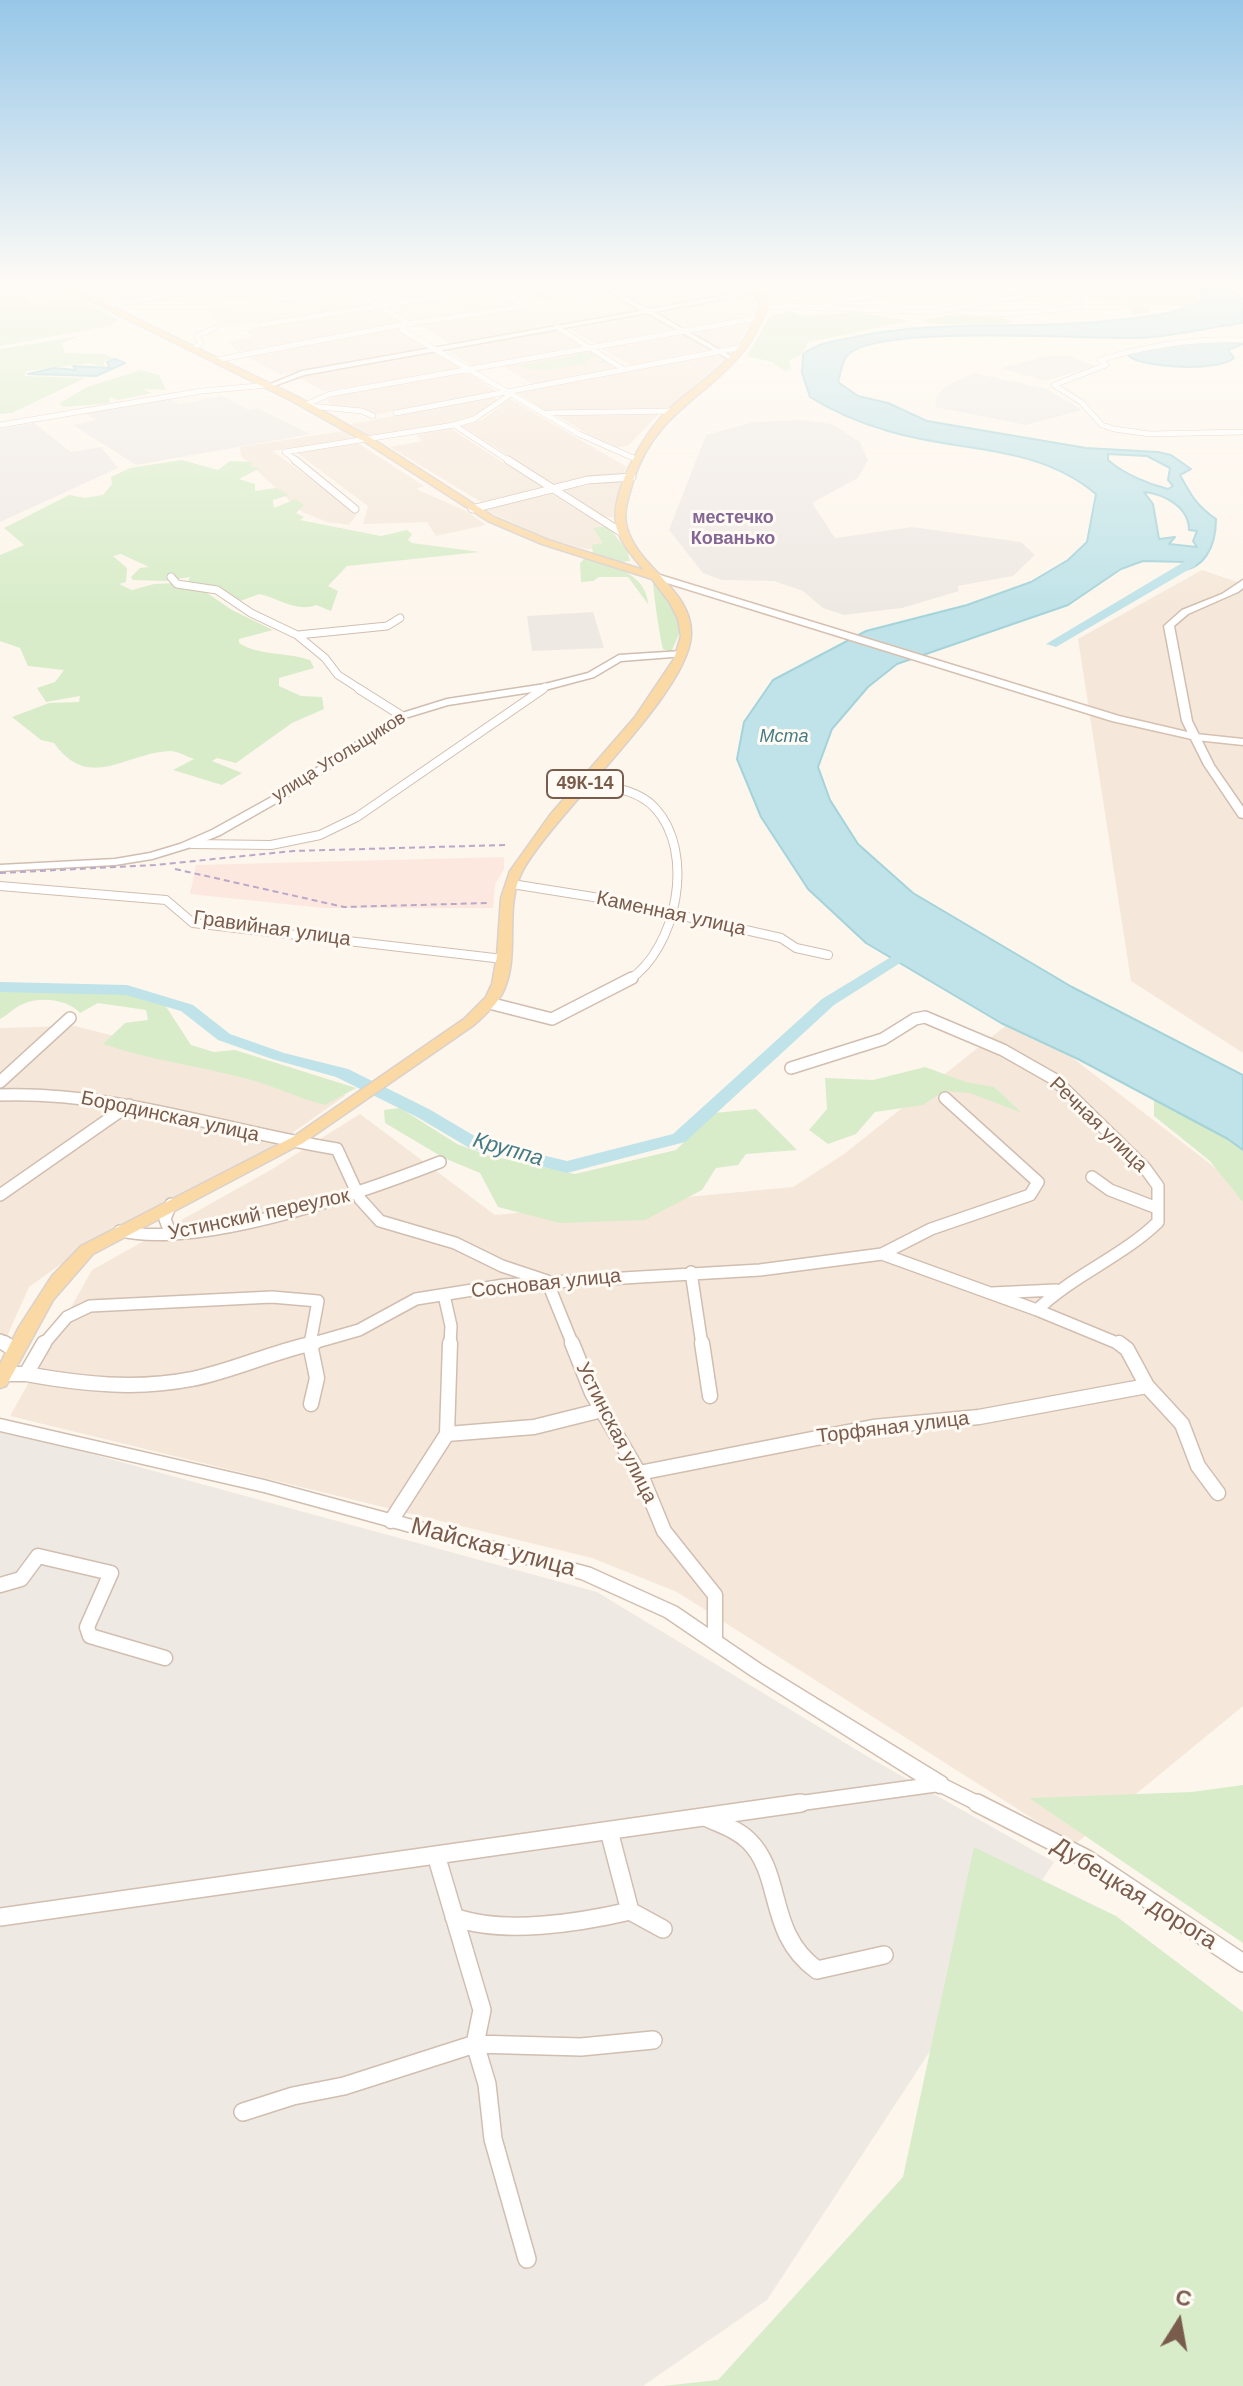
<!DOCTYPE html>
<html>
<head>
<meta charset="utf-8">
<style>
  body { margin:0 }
  #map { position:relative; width:1243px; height:2386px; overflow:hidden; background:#fdf6ec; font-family:Helvetica,sans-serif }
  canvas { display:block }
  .north { position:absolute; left:1139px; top:2282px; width:80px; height:80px; -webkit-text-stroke:6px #fffaf3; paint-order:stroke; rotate:11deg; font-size:22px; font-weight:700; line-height:32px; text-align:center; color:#7a5c4d }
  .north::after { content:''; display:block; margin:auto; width:28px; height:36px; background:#7a5c4d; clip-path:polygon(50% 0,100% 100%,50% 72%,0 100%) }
</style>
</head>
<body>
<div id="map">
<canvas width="1243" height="2386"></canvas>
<div class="north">С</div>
</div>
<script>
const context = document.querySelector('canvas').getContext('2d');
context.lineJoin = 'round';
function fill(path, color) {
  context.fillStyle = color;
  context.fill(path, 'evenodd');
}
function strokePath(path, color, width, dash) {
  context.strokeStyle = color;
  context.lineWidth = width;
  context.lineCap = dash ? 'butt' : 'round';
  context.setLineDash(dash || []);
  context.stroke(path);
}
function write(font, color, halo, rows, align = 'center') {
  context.font = font + ' Helvetica,sans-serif';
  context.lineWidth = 6;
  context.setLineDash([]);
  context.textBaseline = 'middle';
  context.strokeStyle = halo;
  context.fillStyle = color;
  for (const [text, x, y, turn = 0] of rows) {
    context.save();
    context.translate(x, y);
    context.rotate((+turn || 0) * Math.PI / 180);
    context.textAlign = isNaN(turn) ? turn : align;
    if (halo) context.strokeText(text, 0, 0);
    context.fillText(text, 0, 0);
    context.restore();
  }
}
fill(new Path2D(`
  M135 279H203L214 287 116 302 88 286Z
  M288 279H330L345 289 282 299H228L217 289Z
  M417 279H471L486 288 379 305 354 289Z
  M594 279H721L748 292 649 308Z
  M489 290 520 306 238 352 228 342 253 337 244 330 378 308 403 319 386 307Z
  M349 291 370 306 220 328 206 309Z
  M611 294 642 310 449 343 419 323Z
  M750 295 756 302 754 317 687 328 656 312Z
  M646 314 675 329 595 344 569 329Z
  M751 321 737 346 718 348 690 332Z
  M401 328 434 348 281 375 242 354Z
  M555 330 583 346 472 366 445 349Z
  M680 333 709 350 630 365 600 348Z
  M587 350 618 368 532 384 502 365Z
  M438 351 464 369 324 391 297 377Z
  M711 355 726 358 668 409 545 411 516 392Z
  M467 371 497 392 374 415 330 405 327 400 341 393Z
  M491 397 499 400 467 420 373 438 351 424Z
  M510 399 627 467 622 475 556 486 460 425 482 420Z
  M660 413 629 445 612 449 556 415Z
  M450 428 504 463 545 488 481 502 390 447 422 441 416 435Z
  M342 431 357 440 273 451 357 514 349 525 327 522 302 512 241 456 240 447Z
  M358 443 424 486 416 489 466 511 486 525 436 536 427 522 363 524 368 506 293 450Z
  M621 481 614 517H601L563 489Z
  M550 493 614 532 622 547 586 549 548 539 485 510Z
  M1202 570 1243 584V1053L1131 981 1078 639Z
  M1018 1016 1243 1189V1706L1074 1845 677 1592 592 1558 10 1416 92 1270 269 1171 360 1114 495 1215 793 1187 844 1154Z
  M75 1026 346 1095 271 1148 100 1236 29 1287 0 1352V1028Z`), '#f5e8da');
fill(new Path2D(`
  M504 857V869L495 884 493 908H323L190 894 196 865Z`), '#fde8e0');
fill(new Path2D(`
  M1047 356H1068L1096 366 1045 381 1001 368Z
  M974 373 1047 389 1082 410 1026 425 935 407 937 396 946 386Z
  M222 396 249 410 257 408 311 434 136 465 73 425 96 420 83 412 166 397 180 404Z
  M801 420 832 424 860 442 868 460 858 478 812 503 835 538 912 527 1021 542 1035 555 1013 576 958 586 959 591 902 608 844 615 823 608 803 591 774 581 722 580 703 573 669 530 706 435 754 422Z
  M34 423 71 452 101 447 118 468 0 522V429Z
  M593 612 604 648 532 651 527 616Z
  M0 1429 597 1592 870 1758 1054 1862 767 2300 643 2386H0Z`), '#efe9e4');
fill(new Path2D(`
  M13 279H30L50 287 25 298C42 311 58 296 76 299 90 302 106 314 119 320L110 326 0 346V285L12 284Z
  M1062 279H1164L1197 292 1199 300 1189 307 1141 304 1149 307V313L1131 315 1132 309 1116 303H1130C1109 300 1070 300 1056 282Z
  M572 286 603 293 531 303 542 300 532 296 537 291Z
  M790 311 803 316 855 312 910 321 809 342 800 356 789 360 791 369 785 371 772 362 747 356 770 316Z
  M946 315 1002 318 1011 321 1005 325 932 324 923 320Z
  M80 336 62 343 65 353 105 354 114 359 105 361 103 367 89 363 27 371 24 376 85 378 12 413 0 414V349Z
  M589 349 607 361V363L595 364 603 361 597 356 590 357V361H582L587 363C563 367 544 374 519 366L577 356 574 353 515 364 577 351 591 354Z
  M141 370 159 375 166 390 142 389 152 393 118 400 109 397 110 403 63 407 60 403 87 387Z
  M182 460 218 470 230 461 253 462 251 466 260 468 239 479 255 484V491L276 488 289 495 273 500 274 508 296 499 304 505 296 513 304 517 300 520 381 536 407 530 412 534 408 540 412 543 480 552 347 566 328 586 338 591 331 611 316 605C297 613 276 597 259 594L235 603 212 591 207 593 232 610 273 630 239 639V643C259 656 287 652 310 660L314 668 279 678V686L301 696 322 697 324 709 292 723 236 763 217 758 212 761 242 773 222 785 173 770 194 759C187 757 178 751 170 751 125 753 89 792 54 743L41 740 12 717 49 703 79 702 80 696 46 702 37 688 55 682 64 670 28 666 20 648 0 641V555L24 545 4 528 69 495 85 498 103 495 112 484 111 477 130 468ZM121 554 149 567 140 568 131 577 133 580 165 581 190 577 188 582H194L154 584 132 590 119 584 126 582 127 568 113 556Z
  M607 526 627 550 630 561 622 562 593 554 592 545 603 543 593 528Z
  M585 558C609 565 646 572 648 604L628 577H599L593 581 581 582 580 563Z
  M653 580 671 602 682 628 671 652 663 649C660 639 652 583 653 580Z
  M0 991 125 993 165 1005 191 1045 214 1052 235 1050 356 1088 325 1105C298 1098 274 1086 248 1079 199 1066 150 1060 103 1044L125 1023 148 1020 146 1010 98 1003 80 1013C68 999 39 996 23 1004 15 1007 8 1015 0 1019Z
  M925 1067 966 1082 994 1087 1022 1113 970 1093 944 1091 923 1105 875 1112 856 1134 828 1144 809 1130 827 1109 825 1078 873 1080Z
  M1154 1100 1228 1139 1243 1151V1202L1210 1161 1154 1116Z
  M400 1108 457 1144 487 1155 575 1174 676 1150 714 1113 756 1109 797 1150 746 1154 738 1165 716 1168 702 1190 645 1220 560 1223 498 1207 480 1173 444 1158 385 1123 384 1110Z
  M1243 1785V1943L1029 1798 1192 1792Z
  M974 1847 1116 1916 1243 2012V2386H663L718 2380 903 2177Z`), '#d8ecc9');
const water = new Path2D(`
  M1168 279C1199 279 1218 279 1243 299V323C1207 327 1170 338 1134 338 1076 339 895 326 853 351 841 357 842 371 838 382L858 396 888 403 927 421 1086 448 1158 452 1171 455 1191 469 1180 475C1191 495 1196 505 1216 519 1216 546 1205 571 1175 571L1185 562 1143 561 1121 569 1068 605 897 664 868 687 832 729 818 767 830 800 858 844 913 893 1072 987 1243 1075V1150L1228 1139 1078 1059 1001 1023 866 943 808 889 761 817 737 759 744 722 773 680 866 631 967 605 1031 582 1068 560 1087 542 1096 494C1035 443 960 453 888 431 860 423 834 412 810 397L802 373 803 354C819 342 837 341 855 337 944 318 1036 331 1125 319 1152 316 1179 314 1202 300L1200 292ZM1108 454 1147 456 1170 468 1168 480 1173 486 1168 489C1148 484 1124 474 1108 460ZM1144 492C1164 494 1189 507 1189 530L1197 531 1193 541 1197 547 1169 544 1175 537 1159 539 1153 504Z
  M1222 341 1243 344 1228 350 1234 358C1219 372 1142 368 1129 356L1131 352 1169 342Z
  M115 359 125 363 96 376 28 374 54 368 76 370 73 366 110 368 107 362Z`);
fill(water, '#bfe3e8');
strokePath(water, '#a5d3da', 2);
fill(new Path2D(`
  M1197 554 1202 557 1195 566 1056 647 1046 644Z
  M914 943 922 948 919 951 834 1005 685 1142 567 1173 471 1149 417 1117 336 1077 272 1059 218 1040 181 1011 126 995 0 992V982L127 985 193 1005 230 1034 284 1053 348 1069 429 1109 483 1141 567 1161 673 1134 822 999Z`), '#bfe3e8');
const minorFar5 = new Path2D(`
  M334 279 406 322 402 330 579 434 638 460
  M474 279 527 306
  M886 279 910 290
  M1238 279 1243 281
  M263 281 276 279
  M55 282 93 284 126 279
  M756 292 808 282
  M281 299 410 279
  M824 304 975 279
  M103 306 219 287
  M764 307 807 306
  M801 307 933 312 1058 290
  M957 313 1010 314 1080 307 1079 298 1030 279
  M261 325 490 288
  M557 327 623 369
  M1243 340C1193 338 1148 345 1100 360L1106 365 1054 385 1081 402 1102 425 1114 429 1150 434 1243 432
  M193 349 201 343 197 336 215 328
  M216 360 406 324 528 306
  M305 405 330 394 758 318
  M309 406 362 411 373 416
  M396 413 743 347
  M547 413 673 411
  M0 425 202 391 268 385
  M454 425 511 462
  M298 462 285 452 454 425 474 419 511 394`);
const minorFar4 = new Path2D(`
  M295 460 355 509
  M508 460 624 534
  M472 509 588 480 632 477
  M171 577 177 584 217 590 251 613 297 635 325 658 338 675 363 691
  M298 635 387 626 400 618
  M540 691 545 687`);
const minorFar3 = new Path2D(`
  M359 689 402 716
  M586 783C609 787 638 789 655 808 696 852 677 948 629 980
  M192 844 271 845 320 835 357 817 543 689
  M512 884 612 900 781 938 796 948 828 955
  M0 886 166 900 193 923 503 959`);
const minorFar2 = new Path2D(`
  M489 1003 552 1019 632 978
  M791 1068 883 1039 915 1019 925 1017 1003 1050 1054 1079 1145 1168 1158 1186V1222C1122 1257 1073 1275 1037 1310L1122 1345
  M0 1082 70 1018
  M0 1095C116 1091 224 1131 337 1149L360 1199 380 1221 455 1243 502 1266 547 1281 573 1345
  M1092 1177 1110 1190 1157 1208
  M0 1195 129 1105
  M171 1204 165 1219 171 1235
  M120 1231C202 1249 361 1193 440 1162
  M882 1254 1037 1310
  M691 1272 702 1345
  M992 1293 1056 1290
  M444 1295 451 1326 450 1345
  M0 1340 7 1345
  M43 1345 67 1317 90 1306 272 1297 318 1301 310 1344 359 1330 416 1299 504 1285 760 1270 882 1254 931 1229 1030 1195 1038 1182 945 1098
  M307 1345H310`);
const minorFar1 = new Path2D(`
  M4 1343 15 1350
  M310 1343H314
  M572 1343 592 1393 643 1480 664 1531 715 1595V1642
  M702 1343 710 1396
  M1119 1343 1127 1349 1147 1386 1182 1424 1198 1466 1218 1493
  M0 1374H26L44 1343
  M26 1374C81 1384 136 1390 192 1379 232 1371 270 1353 310 1344L317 1378 311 1404
  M447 1434 534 1427 602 1410
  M639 1473 873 1427 979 1417 1147 1386
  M391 1521 447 1434 450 1343
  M0 1585 21 1579 38 1556 111 1573 87 1627 90 1636 165 1658
  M787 1805 939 1784 981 1805`);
const minor = new Path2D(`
  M977 1803 1087 1859 1243 1963
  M705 1817C720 1824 737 1829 749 1841 784 1876 766 1933 817 1970L884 1955
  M609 1831 630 1911 663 1929
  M436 1855 482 2010 475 2044 487 2084 493 2139 527 2259
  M0 1917 801 1803
  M454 1917C503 1935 579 1923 630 1911
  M243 2112 293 2096 344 2086 475 2044 581 2047 653 2040`);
const tertiary = new Path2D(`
  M587 279H595L648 309 756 290 759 292 654 312 734 358 732 361 647 313 304 375 271 387 266 386 302 371 641 311Z
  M1243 580V588L1238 592 1188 614 1174 626 1192 721 1214 765 1243 807V818L1239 817 1204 765 1182 721 1164 626 1182 610 1222 594Z
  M682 651 685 652V656L621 661 594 677 545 690 448 705 405 718 285 798 220 835 188 848 152 859 115 865 0 871V865L115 859 150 853 180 844 212 830 277 794 399 714 447 699 545 684 588 673 619 655Z
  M0 1419 264 1480 591 1568 677 1607 762 1665 946 1778 949 1784 946 1790 939 1793 932 1790 750 1675 665 1617 581 1579 264 1492 0 1431Z`);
const secondary = new Path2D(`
  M654 575H660L1119 716 1196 734 1243 739V745L1196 740 1112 721 654 579Z`);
const primary = new Path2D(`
  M46 279H55L298 397 371 438 494 517 548 540 644 570C634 558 622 545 617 529 608 495 643 435 666 412 689 390 716 374 736 350 747 338 753 322 760 307L759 300 740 279H747L765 297 768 307C760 323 753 341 741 354 700 402 655 414 633 481 629 496 622 513 627 528 638 568 693 590 691 635 689 693 556 811 523 870 502 908 522 956 502 994 495 1006 484 1016 474 1025L303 1143 93 1254 53 1300 6 1386 0 1388V1364L19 1327 52 1276 81 1246 293 1137 464 1019 486 997 492 984 497 956 501 898 510 871 550 815 635 717 674 659 681 636 678 619 670 603 652 579 542 544 488 521 365 442 292 401Z`);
strokePath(minorFar5, '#d1beb0', 6);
strokePath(minorFar4, '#d1beb0', 9);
strokePath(minorFar3, '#d1beb0', 10);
strokePath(minorFar2, '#d1beb0', 14);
strokePath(minorFar1, '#d1beb0', 17);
strokePath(minor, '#d1beb0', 20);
strokePath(tertiary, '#d1beb0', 3);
strokePath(secondary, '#d6c0b0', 3);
strokePath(primary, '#dad1cd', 3);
strokePath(minorFar5, '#fff', 5);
strokePath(minorFar4, '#fff', 7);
strokePath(minorFar3, '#fff', 8);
strokePath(minorFar2, '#fff', 11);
strokePath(minorFar1, '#fff', 14);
strokePath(minor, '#fff', 17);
fill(tertiary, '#fff');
fill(secondary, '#fff');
fill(primary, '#fbd9a5');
strokePath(new Path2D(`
  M175 869 344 907 489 903
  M0 873 155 865 293 851 505 845`), '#b9a8c9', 2, [6, 4]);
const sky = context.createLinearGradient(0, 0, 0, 613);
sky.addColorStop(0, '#97c7e8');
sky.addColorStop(0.46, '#fefbf6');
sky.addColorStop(1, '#fefbf600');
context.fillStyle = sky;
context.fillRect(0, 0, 1243, 613);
write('bold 18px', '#846695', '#fffaf3', [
  ["местечко",733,518],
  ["Кованько",733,539]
]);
write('italic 18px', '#437c86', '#fffaf3', [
  ["Мста",784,737]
]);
write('18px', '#7a5c4d', '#fffaf3', [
  ["улица Угольщиков",339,757,-32]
]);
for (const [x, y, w] of [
  [585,784,76]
]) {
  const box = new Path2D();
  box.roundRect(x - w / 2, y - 14, w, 28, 6);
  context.fillStyle = '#fffaf3';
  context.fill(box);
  strokePath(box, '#7a5c4d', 2);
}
write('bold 18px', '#7a5c4d', null, [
  ["49К-14",585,784]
]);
write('20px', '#7a5c4d', '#fffaf3', [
  ["Каменная улица",671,914,12],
  ["Гравийная улица",272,929,8],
  ["Бородинская улица",170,1117,12],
  ["Речная улица",1098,1125,44],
  ["Устинский переулок",259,1215,-12],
  ["Сосновая улица",546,1284,-6],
  ["Торфяная улица",893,1428,-7],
  ["Устинская улица",616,1433,63]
]);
write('italic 22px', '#437c86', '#fffaf3', [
  ["Круппа",508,1150,16]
]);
write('24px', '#7a5c4d', '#fffaf3', [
  ["Майская улица",493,1548,15],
  ["Дубецкая дорога",1134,1894,32]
]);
</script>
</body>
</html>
